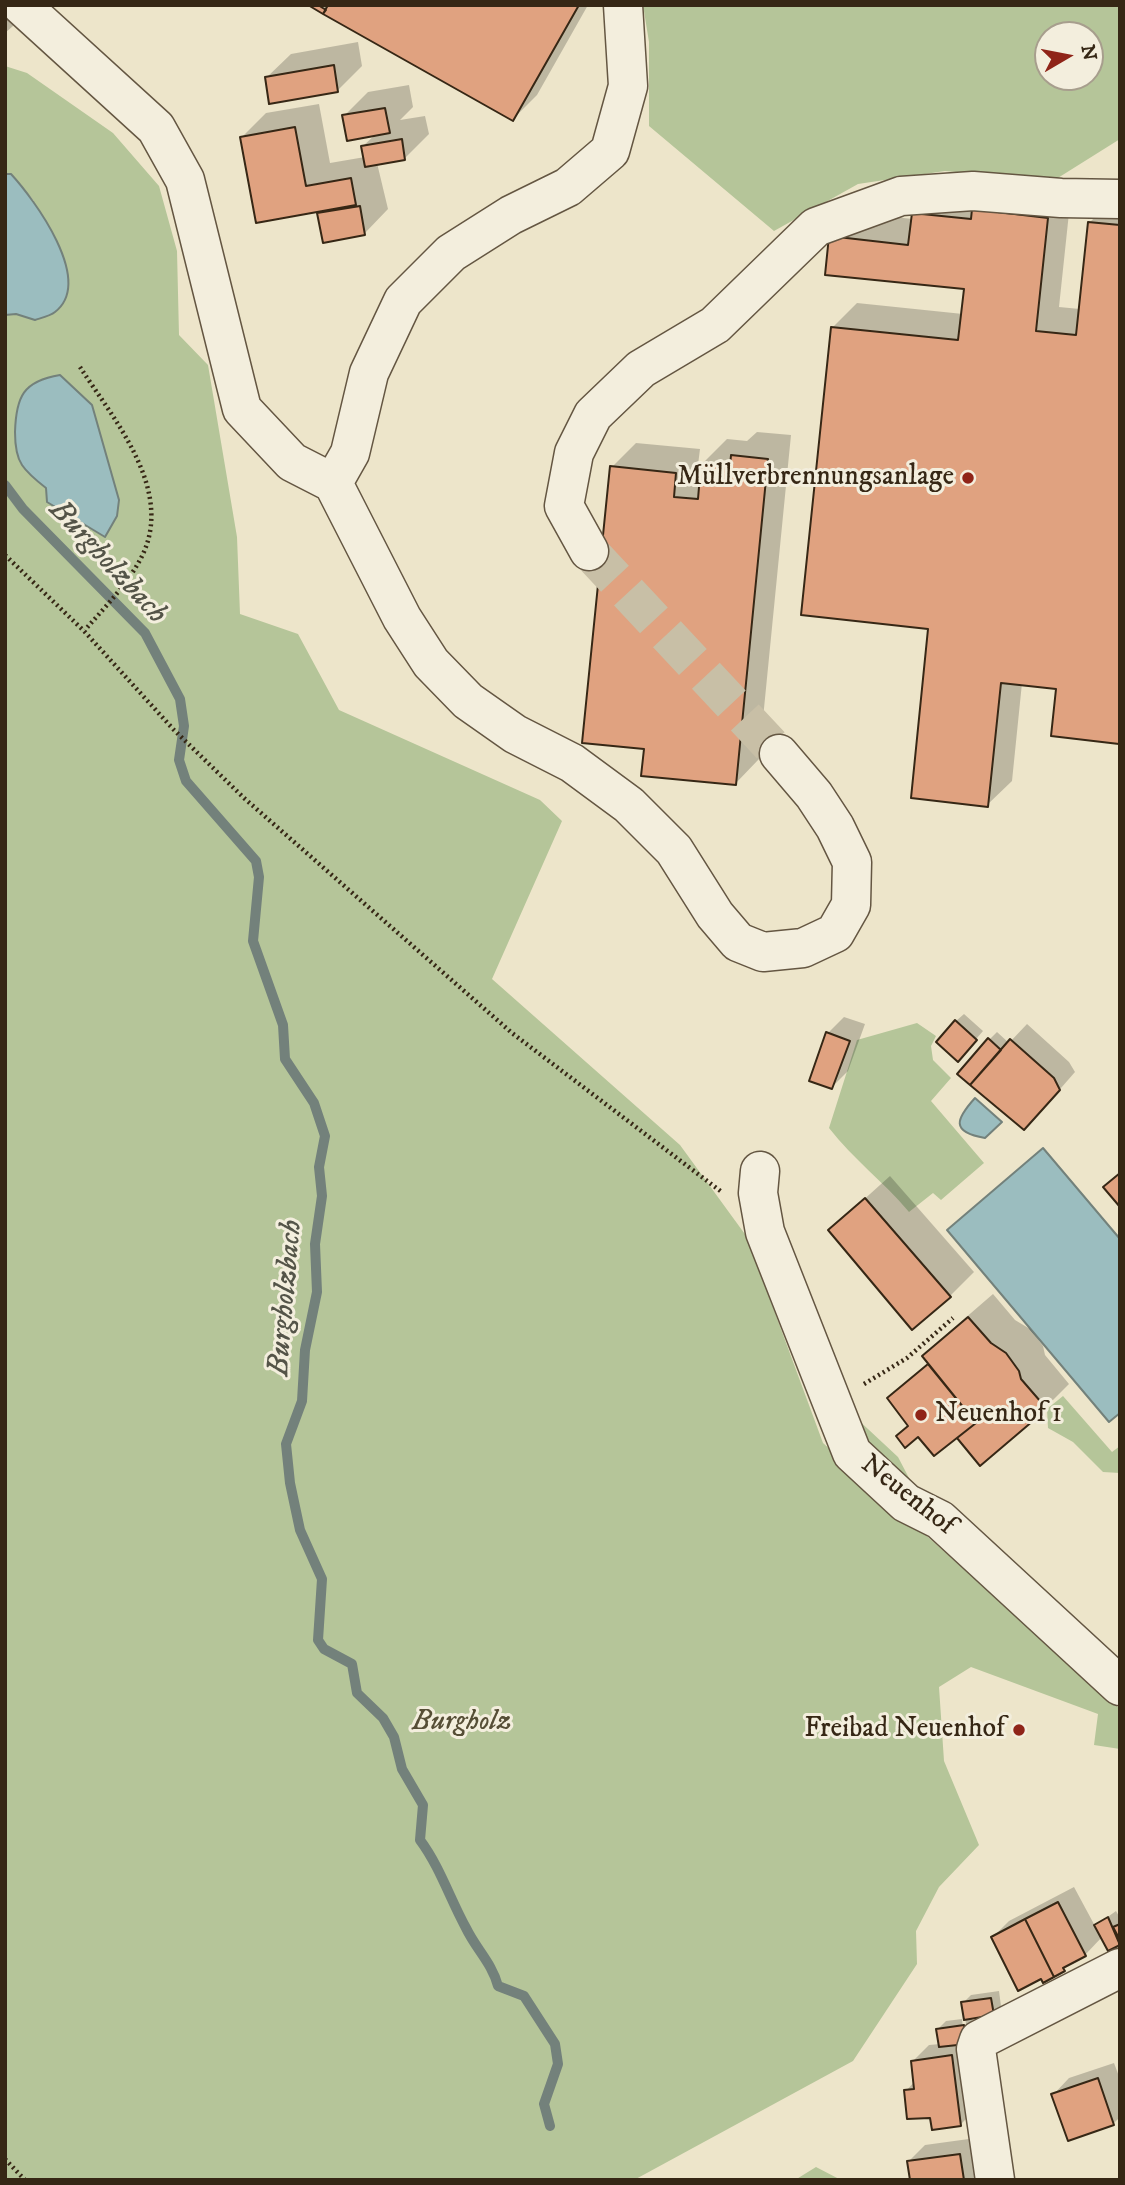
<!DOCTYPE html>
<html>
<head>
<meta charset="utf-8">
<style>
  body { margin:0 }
  #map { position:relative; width:1125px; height:2185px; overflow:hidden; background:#ede5ca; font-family:"IM FELL DW Pica",serif }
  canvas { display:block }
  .frame { position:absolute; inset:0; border:7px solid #362715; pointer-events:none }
  .north { position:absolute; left:1034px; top:21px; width:70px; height:70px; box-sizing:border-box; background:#f3eedd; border:2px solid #a79e8d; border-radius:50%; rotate:80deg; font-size:19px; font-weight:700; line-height:28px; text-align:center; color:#362715 }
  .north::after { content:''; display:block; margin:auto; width:24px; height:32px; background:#8f2418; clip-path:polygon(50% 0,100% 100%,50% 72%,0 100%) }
</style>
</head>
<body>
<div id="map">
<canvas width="1125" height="2185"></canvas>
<div class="frame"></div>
<div class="north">N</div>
</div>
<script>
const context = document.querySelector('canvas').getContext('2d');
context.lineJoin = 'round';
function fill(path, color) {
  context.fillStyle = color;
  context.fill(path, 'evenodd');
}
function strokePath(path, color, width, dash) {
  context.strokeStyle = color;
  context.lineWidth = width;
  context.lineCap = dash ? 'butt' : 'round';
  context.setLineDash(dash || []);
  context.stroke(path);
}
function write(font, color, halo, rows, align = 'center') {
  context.font = font + ' "IM FELL DW Pica",serif';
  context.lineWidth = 6;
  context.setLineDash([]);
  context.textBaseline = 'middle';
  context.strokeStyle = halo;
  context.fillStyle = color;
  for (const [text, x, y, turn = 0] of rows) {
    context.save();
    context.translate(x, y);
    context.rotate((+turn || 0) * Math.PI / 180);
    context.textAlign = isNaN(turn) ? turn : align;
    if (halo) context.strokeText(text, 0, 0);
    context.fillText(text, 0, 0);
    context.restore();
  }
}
fill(new Path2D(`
  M643 5H1120V139L1053 181 945 171 858 184 774 231 649 126V42ZM1048 35H1090V77H1048Z
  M5 66 27 73 113 133 159 186 177 251 179 335 208 365 237 537 240 614 298 634 339 710 540 800 562 821 492 979 680 1145 747 1237 823 1443 1120 1709V1749L1094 1745 1098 1714 971 1667 939 1687 944 1761 979 1845 939 1887 916 1931 917 1964 853 2061 634 2180H5V315L16 314 35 320 34 201 11 174H5ZM92 405 119 500 117 516 104 537 47 502 46 488 20 463Z
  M917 1023 936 1036 931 1046 933 1060 951 1078 931 1101 984 1163 941 1200 933 1193 909 1212C884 1182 853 1159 829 1128L857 1040Z
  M1063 1396 1112 1452 1120 1446V1473L1103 1472 1073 1442 1048 1428 1047 1409Z
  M854 1416 898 1457 920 1499 862 1449Z
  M816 2167 841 2180H795Z`), '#b5c599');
const water = new Path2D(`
  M5 174H11C34 199 95 281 55 312 50 316 41 318 35 320L16 314 5 315Z
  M60 375 92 405 119 500 117 516 105 537 47 502 46 488C37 481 28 474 22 465 16 456 15 442 15 432 16 397 23 381 60 375Z
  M975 1098 1002 1122 985 1138C950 1132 956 1119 975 1098Z
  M1043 1148 1120 1239V1413L1109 1422 947 1230Z`);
fill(water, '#9bbdbf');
strokePath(water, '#73817b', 2);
fill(new Path2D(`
  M5 5H21L13 26 5 33Z
  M311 5H588L537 95 513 119Z
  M358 42 362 66 338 90 266 78 291 54Z
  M409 85 413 107 400 120 425 116 429 134 405 158 377 163 388 209 364 234 324 241 319 210 242 137 266 113 319 104 330 163 365 157 363 146 376 134 344 116 368 92Z
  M1071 194 1059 307 1080 309 1089 223 1114 199H1120V740L1118 742 1058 687 1022 683 1012 781 987 805 833 327 857 303 963 314 966 288 831 237 855 213 913 219V214Z
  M757 432 791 435 759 759 735 784 645 747 612 467 636 443 700 449 697 473H702V464L727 439 747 441Z
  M964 1014 983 1031 965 1052 956 1021Z
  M844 1017 865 1024 848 1071 832 1087 828 1033Z
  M1027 1024 1069 1062 1075 1072 1040 1112 989 1040 997 1032 1009 1043Z
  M890 1176 974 1272 950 1296 830 1230Z
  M993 1294 1015 1320 1030 1329 1043 1346 1045 1355 1069 1384 1045 1408 966 1431 910 1424 889 1398 930 1362 925 1356 949 1332Z
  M1074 1887 1095 1926 1116 1911 1120 1918V1943L1109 1949 1102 1937 1085 1955 1044 1980 993 1937 1009 1921Z
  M999 1991 1001 2006 994 2014 972 2017 977 2108 960 2125 932 2116 906 2091 915 2081 913 2061 929 2045 940 2044 938 2029 946 2021 962 2019 964 2038H968L963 2003 971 1995Z
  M1114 2063 1120 2079V2117L1113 2124 1053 2095 1069 2078Z
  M976 2138 982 2180H912L909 2161 925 2145Z`), '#0003');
strokePath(new Path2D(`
  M5 485 23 509 145 633 180 699 184 726 179 760 186 781 256 861 259 877 253 941 283 1025 285 1059 314 1103 325 1136 319 1167 322 1196 315 1244 317 1292 305 1350 302 1401 286 1444 290 1483 300 1530 322 1579 318 1640 324 1649 352 1664 357 1693 383 1718 394 1737 402 1769 423 1805 420 1840C440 1867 450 1899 466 1928 476 1949 492 1963 498 1986L524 1996 555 2044 558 2064 544 2104 550 2126`), '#73817b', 10);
const building = new Path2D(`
  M308 5H318L326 10 323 14Z
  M328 5H579L513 121 323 14Z
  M334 65 338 92 269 104 265 77Z
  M385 108 390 133 347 141 342 115Z
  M295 127 306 186 351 178 356 205 256 223 240 137Z
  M402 139 405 160 365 167 361 146Z
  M360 206 365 235 323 243 317 213Z
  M972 209 1048 218 1036 331 1076 335 1088 222 1120 225 1119 744 1051 736 1056 689 1001 683 988 807 911 798 928 629 801 615 831 327 958 340 964 289 825 275 829 236 908 245 912 213 971 219Z
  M731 455 768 459 736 785 641 776 644 749 582 743 610 466 676 473 674 497 698 499 701 463 730 466Z
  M955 1020 977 1040 958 1062 936 1042Z
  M826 1032 850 1041 832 1089 809 1081Z
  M988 1038 1001 1050 970 1085 957 1074Z
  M1010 1039 1054 1078 1060 1090 1024 1130 970 1085Z
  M1120 1173V1207L1103 1187Z
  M865 1198 951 1297 912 1330 828 1230Z
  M968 1317 991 1343 1006 1353 1019 1371 1021 1379 1047 1409 980 1466 957 1438 976 1423 922 1356Z
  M928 1364 976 1423 934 1456 918 1437 905 1448 896 1436 908 1426 887 1398Z
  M1058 1902 1086 1956 1063 1968 1065 1971 1054 1977 1025 1919Z
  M1108 1917 1120 1945 1108 1951 1094 1925Z
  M1025 1919 1054 1977 1043 1983 1041 1979 1018 1991 991 1937Z
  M1120 1924V1940L1113 1927Z
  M991 1998 994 2015 964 2020 961 2002Z
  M964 2025 967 2044 939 2047 936 2029Z
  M952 2055 961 2126 932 2130 930 2118 907 2119 904 2090 914 2089 911 2061Z
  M1098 2078 1114 2125 1068 2141 1051 2094Z
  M960 2154 964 2180H910L907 2161Z`);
fill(building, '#e0a280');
strokePath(building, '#362715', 2);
strokePath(new Path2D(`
  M589 551 779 754`), '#c8bfa6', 38, [38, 19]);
const minor = new Path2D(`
  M21 5 156 128 185 180 242 409 292 462 333 483
  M623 5 628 86 610 151 568 187 511 215 451 253 403 301 369 373 350 453 333 483 402 618 431 663 468 701 515 734 572 763 629 805 674 850 715 915 738 942 763 952 803 948 835 933 851 905 852 862 835 827 814 795 779 754
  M589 551 564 506 574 453 593 415 641 369 715 325 816 227 901 196 973 191 1061 198 1120 199
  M760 1171 758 1193 765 1232 852 1453 906 1503 940 1520 1120 1686
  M995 2180 976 2049 979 2040 1120 1968`);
strokePath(minor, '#645642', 41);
strokePath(new Path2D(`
  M80 367C114 420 176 491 141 558 127 585 104 608 85 630
  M5 555 84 631 174 730 244 798 512 1033 723 1193
  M864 1384 907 1358 953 1318
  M5 2159 25 2180`), '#362715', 4.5, [2, 3.5]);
strokePath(minor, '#f3eedd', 38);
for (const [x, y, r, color] of [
  [968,478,7,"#8f2418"],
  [921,1415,7,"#8f2418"],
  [1019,1730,7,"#8f2418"]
]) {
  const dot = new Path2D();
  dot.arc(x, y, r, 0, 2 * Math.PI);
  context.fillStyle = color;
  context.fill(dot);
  strokePath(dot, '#f3eedd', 2.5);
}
write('28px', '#362715', '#f3eedd', [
  ["Müllverbrennungsanlage",954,478],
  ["Neuenhof 1",935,1415,"left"],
  ["Freibad Neuenhof",1005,1730]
], 'right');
write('28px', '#362715', '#f3eedd', [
  ["Neuenhof",907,1496,38]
]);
write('italic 28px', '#564e36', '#f3eedd', [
  ["Burgholz",462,1723]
]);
write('italic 30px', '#545448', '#f3eedd', [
  ["Burgholzbach",107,563,47],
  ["Burgholzbach",287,1298,-85]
]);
</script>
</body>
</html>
